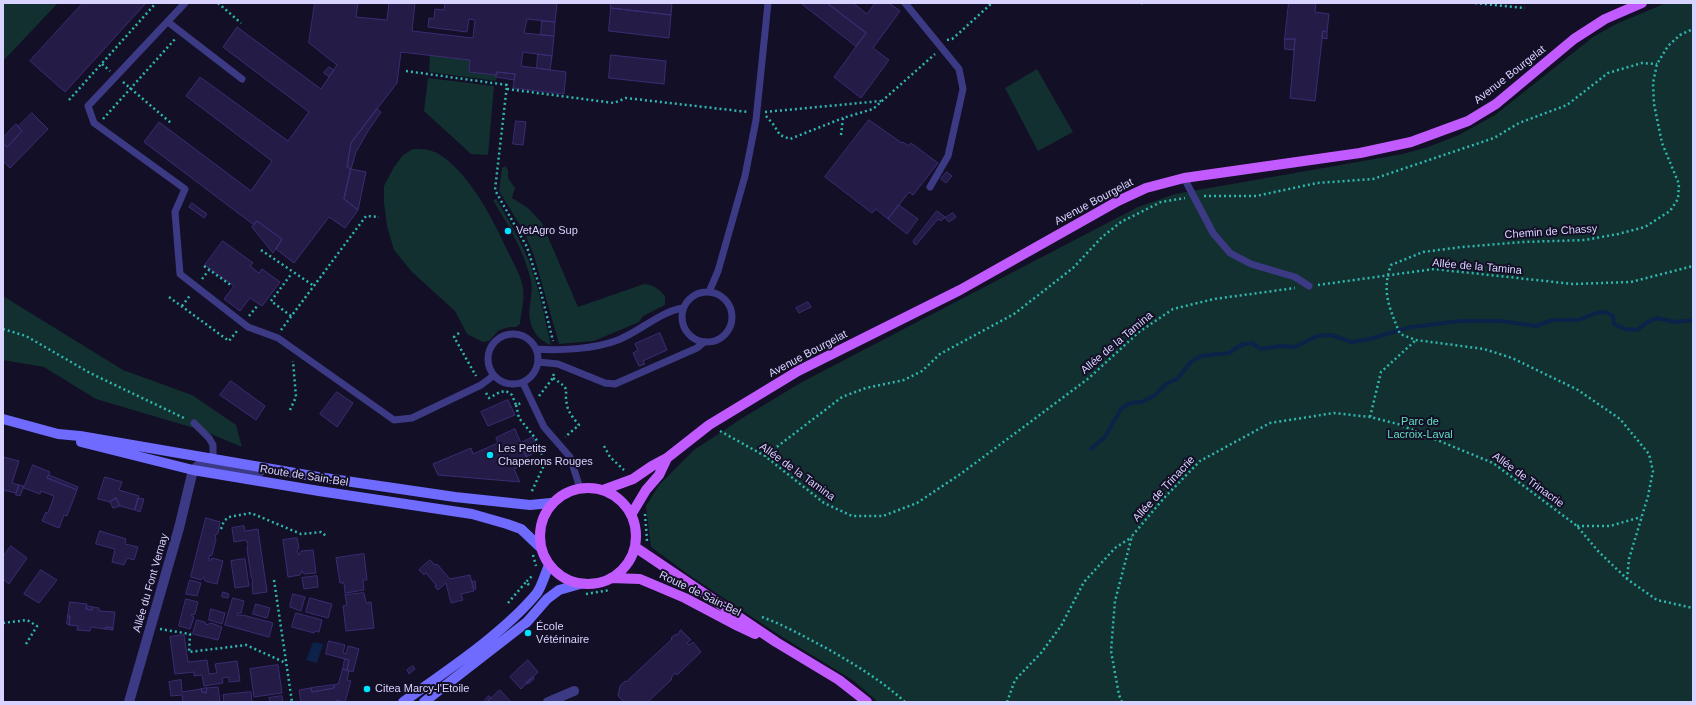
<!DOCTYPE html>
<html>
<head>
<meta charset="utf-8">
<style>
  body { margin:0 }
  #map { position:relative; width:1696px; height:705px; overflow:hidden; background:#130f26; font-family:Arial,sans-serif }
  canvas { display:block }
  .frame { position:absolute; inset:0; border:4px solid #d9d4ff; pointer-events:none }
</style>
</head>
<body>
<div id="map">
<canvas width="1696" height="705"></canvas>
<div class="frame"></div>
</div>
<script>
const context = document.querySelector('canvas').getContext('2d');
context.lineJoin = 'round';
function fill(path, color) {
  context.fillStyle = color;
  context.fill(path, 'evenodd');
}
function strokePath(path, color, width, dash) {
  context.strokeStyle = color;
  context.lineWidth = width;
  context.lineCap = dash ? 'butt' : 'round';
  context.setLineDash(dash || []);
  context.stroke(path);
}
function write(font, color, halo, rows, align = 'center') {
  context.font = font + ' Arial,sans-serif';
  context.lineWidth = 4;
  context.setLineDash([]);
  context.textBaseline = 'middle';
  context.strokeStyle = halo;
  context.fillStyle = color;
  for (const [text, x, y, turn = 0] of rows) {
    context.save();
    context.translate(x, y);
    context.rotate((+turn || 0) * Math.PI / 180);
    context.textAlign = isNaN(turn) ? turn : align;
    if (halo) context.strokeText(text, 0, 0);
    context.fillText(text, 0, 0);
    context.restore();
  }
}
fill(new Path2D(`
  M3 3H58L3 61Z
  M1666 3H1693V702H878L854 681 779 635 689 575 651 547 646 506 659 485 694 450 744 417 802 382 1138 207 1175 194 1403 154 1428 147 1459 135 1495 115 1593 37 1616 24Z
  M430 55 470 60 469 72 497 75 496 81 429 72Z
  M1037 69 1073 132 1038 151 1005 88Z
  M428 78 494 86 488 155 471 154 424 111Z
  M413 149C421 149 429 149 437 153 469 171 494 221 509 254 514 264 521 276 523 288 525 298 521 313 520 324L516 327H510L499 330 489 341 483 342 467 334 455 311 412 272 394 250 387 226 384 203V186L394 167 403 155Z
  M505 166 508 170V178L515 188 512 198 528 208 542 223 578 307 644 284C654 285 658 288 665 296V305L643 316 639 322 594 341 559 344 534 256 524 232 499 191 502 168Z
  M496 199C508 218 519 238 528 259 539 286 544 316 551 345 540 341 535 335 531 324 526 310 534 295 531 281 525 252 508 225 493 200Z
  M3 296 123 370 192 395 236 425 242 447 204 431 96 399 44 367 3 360Z`), '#12302f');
fill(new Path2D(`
  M313 642 323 644 317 663 306 660Z`), '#0c2248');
strokePath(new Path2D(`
  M1091 449 1105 437 1121 409 1130 403 1142 402 1155 395 1166 384 1177 379 1191 362 1201 356 1229 353 1241 345 1252 343 1261 349 1280 346 1295 347 1317 336 1331 335 1352 342 1370 339 1411 327 1461 321H1501L1536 326 1553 320H1579L1596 313 1606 312 1613 316 1614 324 1625 329 1637 330 1646 323 1657 318 1675 322 1693 320`), '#0c2248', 4);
const building = new Path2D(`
  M83 3H146L65 92 30 61Z
  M315 3H358L356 17 387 20 389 3H415L412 31 473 38 475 20 469 19 467 32 428 27 429 18 434 19 435 9 444 10 445 3H557L555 22 527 19 524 33 554 36 552 56 523 52 521 66 566 72 564 94 513 88 515 74 497 72V75L469 72 470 60 401 52 397 83 351 143 347 167 351 169 344 199 358 210 345 228 329 217 294 263 276 249 282 239 257 221 254 225 144 142 159 122 251 191 272 161 186 96 200 77 288 141 309 112 223 47 237 27 321 89 337 65 309 43Z
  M611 3H672L671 15 611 8Z
  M801 3H827L866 33 856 46Z
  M827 3H853L867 14 875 3H889L900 11 873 48 889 60 861 98 834 77 866 33Z
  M1289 3H1316L1315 12 1329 14 1327 32 1323 31 1315 101 1290 98 1295 39H1285Z
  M611 8 671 15 669 38 609 31Z
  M542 21 555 22 554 36 541 35Z
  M1323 31 1327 32V39L1322 38Z
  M1285 39H1295L1294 50 1285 49Z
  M538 54 552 56 550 70 537 68Z
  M611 55 666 61 664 84 609 78Z
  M329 67 334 70 329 77 324 73Z
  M497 72 515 74 514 80 496 77Z
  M377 109 381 112 368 131 356 152 351 169 347 167 351 143Z
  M32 113 48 129 10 168 3 161V143L7 147 22 131 18 127Z
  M869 120 902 143 903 142 909 146 911 143 938 163 913 195 909 192 888 219 876 209 872 213 825 177Z
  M516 121 526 122 523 145 513 144Z
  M16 124 22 131 7 147 3 143V138Z
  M351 169 366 172 358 210 344 199Z
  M947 172 952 176 946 183 941 179Z
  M192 203 207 214 204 218 189 207Z
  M899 205 918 219 907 234 888 219Z
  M937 211 945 217 941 221 938 219 916 245 913 242Z
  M953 213 956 217 949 222 945 218Z
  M257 221 282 239 273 253 252 227Z
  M223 241 253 263 250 266 259 273 262 269 280 282 262 306 250 298 240 311 224 299 234 286 205 265Z
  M808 302 811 307 799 313 796 308Z
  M660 333 667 350 643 361 645 364 639 366 633 353 638 350 635 344Z
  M231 381 265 406 256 420 220 395Z
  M337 392 353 403 337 427 320 414Z
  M508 400 515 415 488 426 481 412Z
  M515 429 529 462 514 469 520 482 438 475 433 464 471 448 473 454 498 443 496 438Z
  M533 437 539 451 526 457 521 443Z
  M3 457 19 461 12 483 19 485 16 493 3 490Z
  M33 465 50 472 47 478 77 490 67 516 64 515 59 528 42 521 46 512 48 513 54 496 41 491 40 494 24 488Z
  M49 475 78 487 77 490 47 478Z
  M105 477 122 482 119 490 139 496 135 510 120 506 116 498 110 502 98 499Z
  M19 485 24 486 20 496 16 495Z
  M116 498 120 506 113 508 110 502Z
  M138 498 144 499 140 512 135 510Z
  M206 518 220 522 218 533 215 536 216 539 212 555 209 556V559L210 561 212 558 223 561 217 584 205 581 204 577 201 580 191 577Z
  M244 526 245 531 258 529 267 592 253 594 252 583 253 581 251 576 247 549 248 544 246 540 234 542 232 528Z
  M100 531 126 539 125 544 138 547 134 560 127 558 124 565 112 562 115 549 96 544Z
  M297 538 299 548 297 551 299 555 301 551 313 550 316 573 304 574 302 571 300 575 288 577 283 540Z
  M11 546 27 558 9 584 3 579V557Z
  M364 554 367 580H363L364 590 345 593 344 583H340L336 558Z
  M245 559 249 586 235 588 231 561Z
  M430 560 435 565 437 564 450 579 470 575 474 591 461 594 463 600 451 603 446 583 438 590 435 587 436 585 426 573 424 575 419 570Z
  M41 570 57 580 39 603 24 594Z
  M317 576 318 587 304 589 302 578Z
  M190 580 201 583 197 596 186 594Z
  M475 581 476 589H474L472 582Z
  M223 592 229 594 228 598 222 597Z
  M364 593 366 603 371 602 374 628 346 631 343 606 347 605 345 595Z
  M293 594 305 597 301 611 290 607Z
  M233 598 244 601 241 613 237 614 238 616 243 615 273 623 269 637 225 625Z
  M310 598 332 604 328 618 306 612Z
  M186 599 198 602 195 614 191 615 194 617 190 629 179 626Z
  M70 602 87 604 86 609 92 610 93 607 99 608V611L115 612 113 628 106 627 105 629 91 627 90 631 77 630 78 626 69 625 70 616H68Z
  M256 604 270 608 267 618 253 614Z
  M87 606 93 607 92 610 86 609Z
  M211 609 225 613 222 624 209 620Z
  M296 613 322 620 319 632 315 631 314 633 292 627Z
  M68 616H70L69 625 67 624Z
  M197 620 205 622 206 625 211 623 222 627 218 640 193 634Z
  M106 627 113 628V630L105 629Z
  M681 630 691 640 687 643 689 645 693 642 701 652 677 675 675 673 671 678 672 679 648 702H624L618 696 620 686 625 681 626 682 672 639 671 638 676 634 677 635Z
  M184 635 188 662 207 660 209 674 217 673 215 664 237 661 240 681 229 682V677L222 678 223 683 204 686 202 675 194 676V672L175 674 170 637Z
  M329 641 345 645 343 653 346 654 348 646 359 649 353 672 347 670 349 660 326 654Z
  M345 659 349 660 347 670 343 669Z
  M528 660 538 672 521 689 510 677Z
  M278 665 282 693 254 697 250 669Z
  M413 666 415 669 409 674 407 670Z
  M343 669 349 671 347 680 351 681 345 702 336 700V702H301L299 690 311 688 312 692 334 688V685L338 684Z
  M533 677 534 679 528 684 526 683Z
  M181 680 182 692 201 689 202 692 206 693 207 688 218 687 220 701 183 702 182 695 171 696 169 682Z
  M334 685V688L312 692 311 688Z
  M207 688 206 693 202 692 201 689Z
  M500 690 511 702H487Z
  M251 692 252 702H224L223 695Z
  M282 696 283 702H270L269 698Z
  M489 696 491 698 487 702H483Z`);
fill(building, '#241b47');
strokePath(building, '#3b2d73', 1);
strokePath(new Path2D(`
  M218 3 241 23
  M1141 3H1143
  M1475 3 1525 8
  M947 40 952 39 958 34 992 3
  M102 64 110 71
  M406 71 507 85 495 190 527 247 540 288 553 341
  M123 82 171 123
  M507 89 614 103 626 98 748 112
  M69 100 156 3
  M765 112 881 101
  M766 116 773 124 780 135 790 139 843 118
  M103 119 176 38
  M841 135 843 118 873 109 935 54
  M1204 196H1256L1317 183 1373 179 1494 138 1519 123 1567 105 1608 73 1642 63 1657 64
  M261 250 314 286
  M204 266 232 286
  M202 279 209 270
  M1318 285 1434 269 1573 284 1631 282 1693 266
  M169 297 229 341 237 331
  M182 306 191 294
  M249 316 258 305
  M291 316 271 301 292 273
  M3 329 26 336 90 373 186 419
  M281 330 366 216 379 217
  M459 333 454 337 476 376
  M553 378C573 391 563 388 567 405 568 412 574 419 579 425L565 437
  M486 393 489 398 500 392 506 391 512 395 516 405 522 403
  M539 396 553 378 554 372
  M516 405 519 418 536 439 545 463 531 493
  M290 410 296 397 293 361
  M1370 417 1381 372 1416 340
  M720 431 765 456 824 503 852 516H883L917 503 962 473 1089 378 1139 332 1173 309 1214 299 1295 288
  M604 446 610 457 624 470
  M540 450 548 446
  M765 456 842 397 866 388 904 380 922 371 940 354 1014 314 1073 268 1102 237 1121 222 1161 202 1185 198
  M645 514 647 541
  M1577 526H1610L1641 517
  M221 529 224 521 229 517 251 513 301 534 321 532 326 536
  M533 555 536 566
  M1627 579 1629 559 1648 496 1653 471 1649 454 1620 419 1578 390 1512 358 1484 349 1416 340 1400 334C1390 309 1381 292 1391 265L1423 252 1462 247 1523 242 1585 240 1618 234 1645 227 1670 211 1678 199 1679 184 1662 143 1654 104 1653 83 1657 64 1668 46 1680 35 1693 29
  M274 580 292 702
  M529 585 526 582 532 576
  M586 594 610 590
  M508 603 526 582
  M762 617C784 625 805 637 826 648 854 664 881 680 905 702
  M3 623 27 620 37 626 26 644
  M160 629 190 634 189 652 246 645 286 663
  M1007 702 1015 680 1041 653 1061 626 1084 582 1115 548 1132 537
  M1122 702 1119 695 1111 651 1115 601 1132 536 1164 498 1200 461 1270 423 1334 413 1370 417 1398 424 1493 463 1577 526 1598 551 1627 579 1657 600 1693 608`), '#2fb8b0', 2.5, [2, 3]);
strokePath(new Path2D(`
  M185 3 88 106 94 123 185 189 175 212 180 274 248 327 278 338 394 420 412 418 481 385 493 376
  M905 3 959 69 963 89 948 156 930 187
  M168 22 242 79
  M1184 178 1213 233 1230 253 1251 264 1295 277 1309 286
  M709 292 718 271 745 176 756 120 768 3
  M682 317a25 25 0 1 1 50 0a25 25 0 1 1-50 0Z
  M488 359a25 25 0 1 1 50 0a25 25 0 1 1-50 0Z
  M536 349C559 351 595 349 618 340 641 331 659 312 683 308
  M538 362 558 364 605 383 615 384 697 348 704 342
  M523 383 544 427 570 457 580 488
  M194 423 209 438 213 445V459`), '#3d3a85', 7);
strokePath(new Path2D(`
  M129 702 179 528 193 470 199 465 257 474 263 468
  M548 702 574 691`), '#3d3a85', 10);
strokePath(new Path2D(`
  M3 419 58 434 80 436 318 477 455 497 530 505 551 503
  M81 442 193 470 319 491 472 514 507 524 521 529 540 547
  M403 702C446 671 503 634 537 593 542 586 545 574 549 565
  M424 702 527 622 547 599 559 590 580 584`), '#6f6bff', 10);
strokePath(new Path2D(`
  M540 536a48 48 0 1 1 96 0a48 48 0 1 1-96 0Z
  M603 490 633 479 652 466 667 458 709 425 798 371 960 290 1118 201 1146 188 1184 178 1360 153 1411 142 1468 121 1496 104 1574 39 1605 19 1642 3
  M631 515 646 490 659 475 667 458
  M635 547 776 642 839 680 867 702
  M611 578 640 579 685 598 738 626 755 634`), '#c25bff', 10);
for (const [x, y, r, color] of [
  [508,231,4,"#00e5ff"],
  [490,455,4,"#00e5ff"],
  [528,633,4,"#00e5ff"],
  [367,689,4,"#00e5ff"]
]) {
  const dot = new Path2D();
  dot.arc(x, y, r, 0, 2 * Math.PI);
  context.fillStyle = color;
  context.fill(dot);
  strokePath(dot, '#130f26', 1.5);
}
write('11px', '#d9d4ff', '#130f26', [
  ["Avenue Bourgelat",1510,75,-38],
  ["Avenue Bourgelat",1094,202,-28],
  ["Chemin de Chassy",1551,232,-4],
  ["Allée de la Tamina",1477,267,5],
  ["Allée de la Tamina",1117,343,-40],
  ["Avenue Bourgelat",808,354,-28],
  ["Allée de la Tamina",797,472,36],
  ["Route de Sain-Bel",304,476,9],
  ["Allée de Trinacrie",1528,480,36],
  ["Allée de Trinacrie",1164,489,-47],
  ["Allée du Font Vernay",151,583,-74],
  ["Route de Sain-Bel",700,594,26]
]);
write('11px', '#d9d4ff', '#130f26', [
  ["VetAgro Sup",516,231],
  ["Les Petits",498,449],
  ["Chaperons Rouges",498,462],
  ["École",536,627],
  ["Vétérinaire",536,640],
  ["Citea Marcy-l'Etoile",375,689]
], 'left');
write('11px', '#5fe0c0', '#130f26', [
  ["Parc de",1420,422],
  ["Lacroix-Laval",1420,435]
]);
</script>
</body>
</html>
